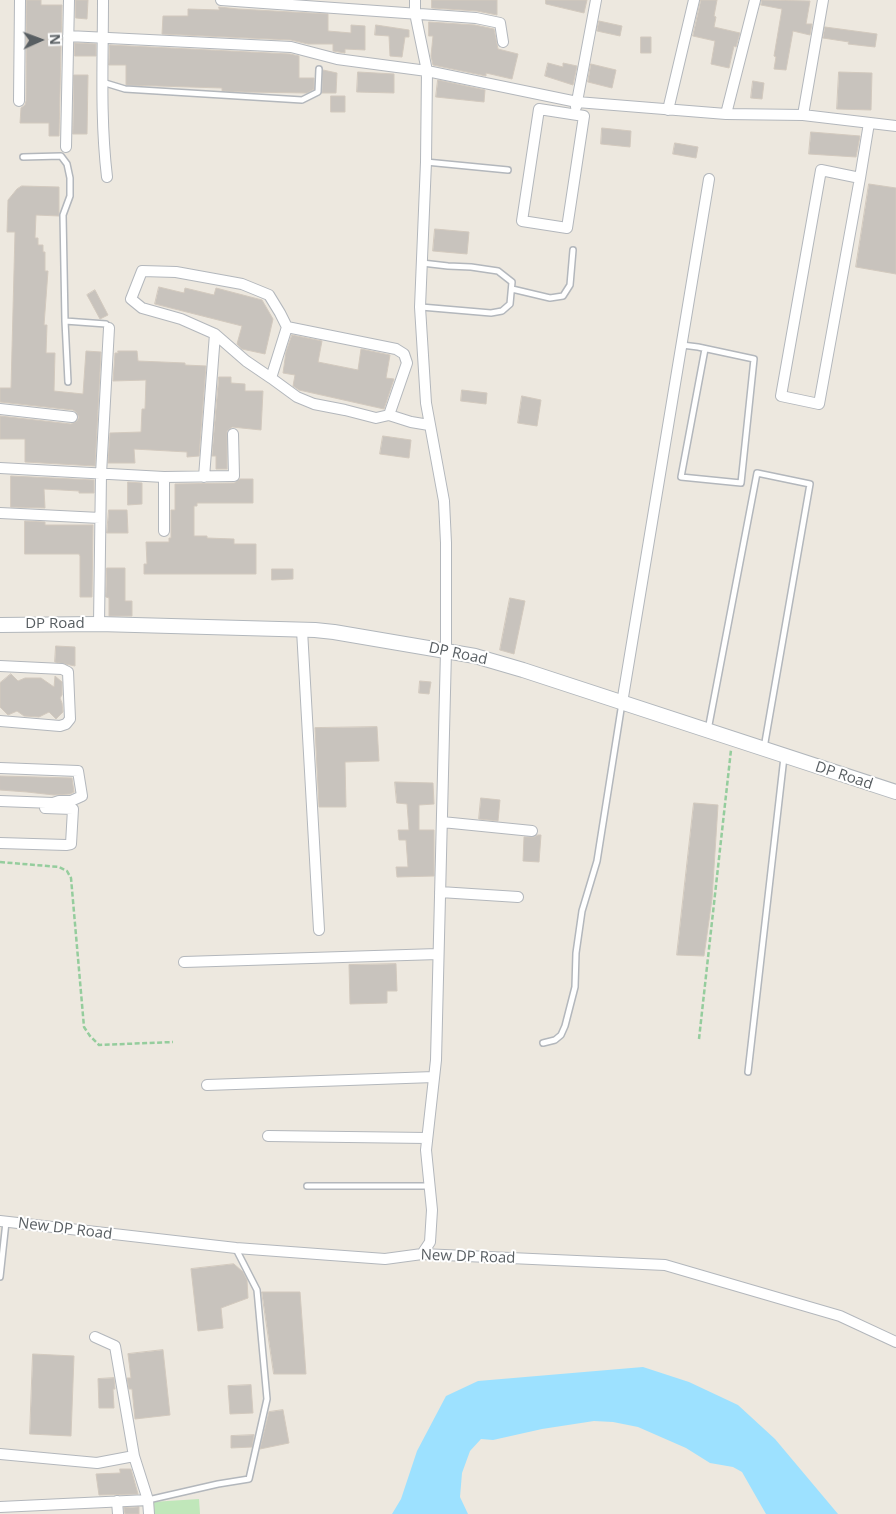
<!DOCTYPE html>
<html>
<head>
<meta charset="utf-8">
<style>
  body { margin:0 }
  #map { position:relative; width:896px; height:1514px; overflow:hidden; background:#ede8df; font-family:"Open Sans",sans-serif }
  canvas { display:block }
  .north { position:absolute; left:15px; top:15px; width:50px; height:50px; -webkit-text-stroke:4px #fff; paint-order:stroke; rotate:88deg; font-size:14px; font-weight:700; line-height:20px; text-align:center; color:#585e62 }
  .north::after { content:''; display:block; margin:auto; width:18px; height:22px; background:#585e62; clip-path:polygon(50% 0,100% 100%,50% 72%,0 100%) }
</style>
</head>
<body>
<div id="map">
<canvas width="896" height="1514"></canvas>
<div class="north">N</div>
</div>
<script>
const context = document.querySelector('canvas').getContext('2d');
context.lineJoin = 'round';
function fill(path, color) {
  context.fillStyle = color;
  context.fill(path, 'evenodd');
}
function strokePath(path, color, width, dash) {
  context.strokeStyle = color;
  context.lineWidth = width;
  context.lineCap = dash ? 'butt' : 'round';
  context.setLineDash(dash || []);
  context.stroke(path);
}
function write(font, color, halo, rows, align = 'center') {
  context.font = font + ' "Open Sans",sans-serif';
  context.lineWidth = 4;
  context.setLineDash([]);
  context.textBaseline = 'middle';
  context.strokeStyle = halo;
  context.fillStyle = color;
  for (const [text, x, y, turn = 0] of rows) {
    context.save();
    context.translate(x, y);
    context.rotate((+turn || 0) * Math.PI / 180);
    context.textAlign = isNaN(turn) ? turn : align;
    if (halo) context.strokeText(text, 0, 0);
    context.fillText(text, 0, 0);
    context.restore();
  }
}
fill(new Path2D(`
  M199 1499 200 1514H152V1502Z`), '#c0e7ba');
fill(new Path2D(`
  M643 1367 689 1382 738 1405 775 1439 838 1514H766L742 1472 733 1467 710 1463 686 1448 638 1427 613 1422 594 1421 542 1429 493 1440 481 1439 470 1451 462 1473 460 1497 468 1514H392L401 1499 417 1451 446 1396 478 1381Z`), '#9de1ff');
const building = new Path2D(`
  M27 0H41V5H62L59 136H49V123H20L21 108 25 105 26 101Z
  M76 0H88L87 19 76 18Z
  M432 0H497V15L477 11 432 8Z
  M546 0H587L584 13 546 4Z
  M701 0H717L714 16 716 17 714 27 740 33 736 47 734 46 729 68 711 64 715 41 693 36Z
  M762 0 810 1 806 24H812L810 35 793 31 786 70 774 69 776 57 774 56 782 9 761 5Z
  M219 7 238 9 328 14V31L351 33V25L365 26V50L345 49V53L333 51V44H308L291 40 162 34 163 16H188V9L219 10Z
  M599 21 622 26 620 36 597 31Z
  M429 22 475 25 494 29 498 49 518 54 512 79 486 73V76L433 65 431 56 433 36H429Z
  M376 25 409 30V37H405L402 57 390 56 389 36 375 35Z
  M825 27 877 34 875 47 848 44 849 42 823 38Z
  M641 37H651V53H641Z
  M75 43 96 44V56H75Z
  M110 45 290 54 299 56V78H314V89L307 93 244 92 222 91V88L126 85V65H109Z
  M548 63 563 67V63L577 66 573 85 545 76Z
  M591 64 616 70 612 88 588 82Z
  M323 70 337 73 336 93H322Z
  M358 72 394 74V93L357 92Z
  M839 72 872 73 871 110 837 109Z
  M74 75H88L87 134H73Z
  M438 80 485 90 484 102 436 97Z
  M753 81 764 83 762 99 751 98Z
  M331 96H345V112H331Z
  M602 128 631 131 630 147 601 144Z
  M811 132 860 136 856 157 809 154Z
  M675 143 698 147 696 158 673 154Z
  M869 184 896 188V274L856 267Z
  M22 186 59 187V216L36 215 35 238H38V245H43V252H45V271H48L44 325H47L46 353H55L54 391 83 394 86 351 101 352 95 466 25 462V439H0V416L71 424 77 421 79 417 76 412 73 410 0 402V388H11L15 232H7L8 200 17 189Z
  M435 229 469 232 467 254 433 251Z
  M159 287 184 293 185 288 214 295 216 288 262 300 273 319 265 354 242 349 237 344 242 326 155 304Z
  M95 290 108 315 100 319 87 295Z
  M292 335 322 341 318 362 358 370 361 349 390 355 386 378 394 379 384 409 299 390 293 386 295 375 283 373 286 352Z
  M118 351H137L138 361 185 363V365L206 366 199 456 187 457V452L134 449 135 463H108L110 433 141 432 142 409H145L146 380 113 381 115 353H118Z
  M219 377H231V383L245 384V391H263L261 430 232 427 227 431V469H216V456H212Z
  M462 390 487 393 486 404 461 401Z
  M522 396 541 400 537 426 518 423Z
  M383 436 411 440 409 458 380 454Z
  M11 476 94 480V493H79V491L44 489 45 508 11 507Z
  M240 479H253V503H197V506H194V536H207V538L234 539V544H256V574H144V564H147L146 542H169V538H171V510H175V484L234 483Z
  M128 482 142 483V504L128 505Z
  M109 510H127L128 533H107Z
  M25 521 45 522V525H93L92 597H80V556L79 554H25Z
  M107 568H125V601H132V616H109V598L106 597Z
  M272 569H293V579L272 580Z
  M510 598 525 601 514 654 500 650Z
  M56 646 75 647V666L55 662Z
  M11 674 18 681 25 678H41L54 687 55 676 62 682V695L60 698 62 703 63 712 56 719 49 712 39 717 24 716 17 711 8 715 0 707V683Z
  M420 681 431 682 429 694 419 693Z
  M377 727 379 761 345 762 346 807H319L315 728Z
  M0 776 72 778 74 792 70 794 54 795 27 792 0 790Z
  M395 782 433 783 434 804 419 805V830H434V876L397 877 396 867H408L406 840H399L398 830H409L407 804 397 803Z
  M481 798 500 800 498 821 479 819Z
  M694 803 718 805 712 899 704 956 677 955Z
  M538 835H541L539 862 523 861 524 837H534Z
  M396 964 397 991H387V1003L350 1004 349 965Z
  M234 1264 243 1272 247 1280 248 1298 221 1308 223 1328 198 1331 191 1269Z
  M262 1292H300L306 1374H274Z
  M163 1350 170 1415 135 1419 132 1389H129L127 1378H131L128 1354Z
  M33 1354 74 1356 71 1436 30 1434Z
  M114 1378 115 1389H113L114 1408H99L98 1379Z
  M251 1385 253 1413 230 1414 228 1386Z
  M283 1410 289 1443 260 1449 269 1412Z
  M254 1435 252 1447 231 1448V1436Z
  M120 1469H131L138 1494 99 1495 96 1474 120 1473Z
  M139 1507V1514H125L124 1508Z`);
fill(building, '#c8c3bd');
strokePath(building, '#d2c9be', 1);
const lane = new Path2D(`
  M102 82 125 89 302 100 318 92 319 69
  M23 157 61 156 67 164 70 178V196L63 215 65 321 106 324 109 328
  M426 162 508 170
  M512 289 550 298 563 296 570 285 573 250
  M421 307 491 313 502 311 510 304 512 282 498 271 471 267 448 266 422 263
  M65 321 68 382
  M682 345 698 347 754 359 741 483 681 477 705 349
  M708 730 757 473 810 484 764 748
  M543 1043 555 1040 561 1035 565 1026 575 987 576 953 582 911 597 861 622 703
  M748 1072 784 757
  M307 1186H429
  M0 1277 6 1222
  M148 1500 218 1484 249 1479 267 1399 257 1290 236 1249`);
const street = new Path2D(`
  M103 0C103 59 100 118 107 177
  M221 0 476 18 500 23 503 42
  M415 0V13L427 71 426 162 420 307 426 403 444 501 446 543V651L436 1060 426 1150 432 1210 430 1242 422 1254
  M68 36 291 47 337 59 427 71 577 102 726 114 803 115 896 126
  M19 101 20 0
  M576 107 596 0
  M539 109 584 116 567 228 522 221Z
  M668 110 694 0
  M726 114 755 0
  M803 115 823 0
  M66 147 69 0
  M860 178 821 170 781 396 819 404 860 178 869 123
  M271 378 297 397 314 404 345 410 376 418 389 415 407 363 404 354 396 349 287 327
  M0 409 72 417
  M389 415 411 422 429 425
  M0 468 164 477 234 476 233 434
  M164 477V531
  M204 477 215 334 181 319 142 308 131 299 142 271 176 272 242 284 269 295 280 313 287 327 271 378 246 361 215 334
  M0 513 100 518
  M99 624 101 474 109 328
  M302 630 319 930
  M0 666 62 669 68 672 70 719 66 724 60 726 0 721
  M622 703 709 179
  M0 768 78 771 82 796 71 801H59L53 803 0 801
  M442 822 532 831
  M0 843 66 845 71 844 73 809 45 808
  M440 892 518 897
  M184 962 438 954
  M207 1085 434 1077
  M268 1136 427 1138
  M0 1221 236 1248 385 1259 422 1254 665 1265 840 1316 896 1342
  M95 1337 115 1346 134 1456 148 1500 149 1514
  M0 1454 97 1463 134 1456
  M117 1501 118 1514
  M0 1507 148 1500`);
const secondary = new Path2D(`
  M0 625 99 624 315 630 334 632 475 656 523 670 896 792`);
strokePath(lane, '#b3b7bc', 8);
strokePath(street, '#b3b7bc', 12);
strokePath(secondary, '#b2b7bc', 16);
strokePath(new Path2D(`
  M0 862 59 867 67 871 71 878 84 1027 90 1036 99 1045 173 1042
  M699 1039 731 750`), '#95cd9d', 2.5, [5, 2.5]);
strokePath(lane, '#fff', 5);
strokePath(street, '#fff', 10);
strokePath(secondary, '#fff', 14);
write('15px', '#585e62', '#fff', [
  ["DP Road",55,624],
  ["DP Road",458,654,12],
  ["DP Road",844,776,18],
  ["New DP Road",65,1229,7],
  ["New DP Road",468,1257,2]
]);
</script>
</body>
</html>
